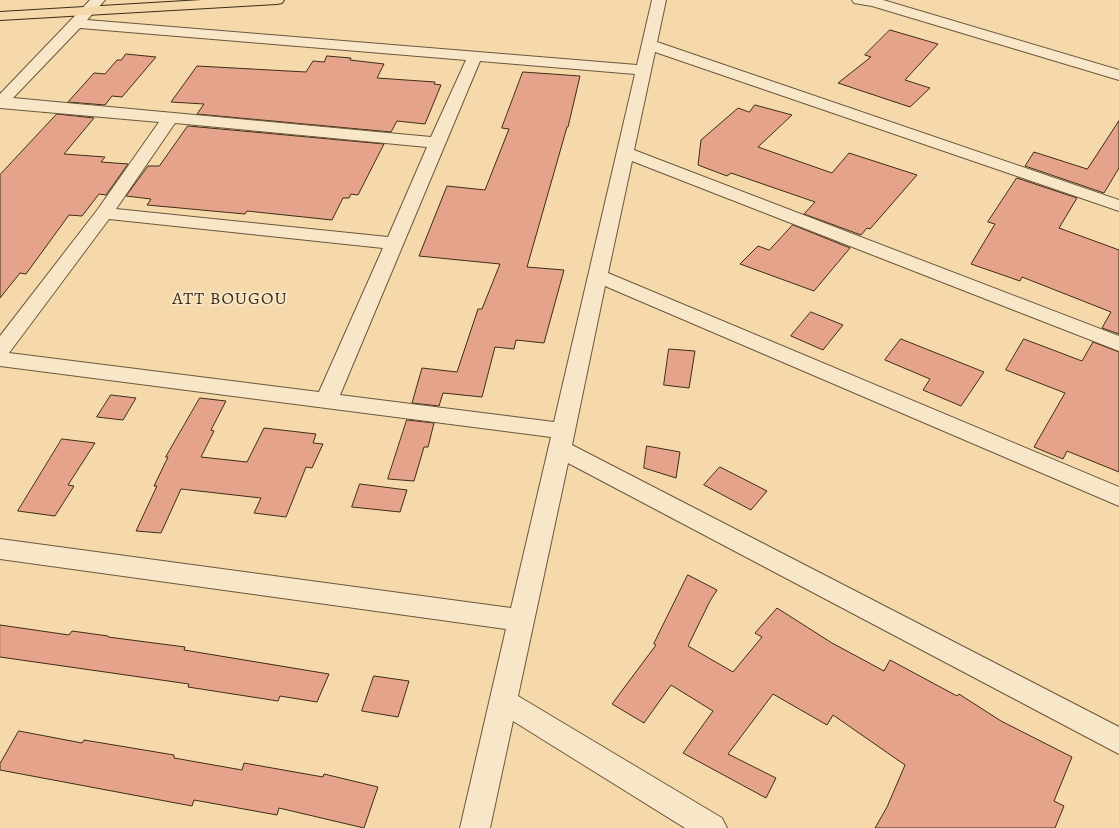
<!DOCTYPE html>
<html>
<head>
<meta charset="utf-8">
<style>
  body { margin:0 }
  canvas { display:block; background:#f5d9ab }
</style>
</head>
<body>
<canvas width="1119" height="828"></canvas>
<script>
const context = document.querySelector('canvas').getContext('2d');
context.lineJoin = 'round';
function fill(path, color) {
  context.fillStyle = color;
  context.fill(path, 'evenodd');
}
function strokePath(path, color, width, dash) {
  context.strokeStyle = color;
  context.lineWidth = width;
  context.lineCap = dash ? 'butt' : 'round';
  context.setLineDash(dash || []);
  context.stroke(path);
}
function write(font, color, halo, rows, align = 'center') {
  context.font = font + ' Alegreya,serif';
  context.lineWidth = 3.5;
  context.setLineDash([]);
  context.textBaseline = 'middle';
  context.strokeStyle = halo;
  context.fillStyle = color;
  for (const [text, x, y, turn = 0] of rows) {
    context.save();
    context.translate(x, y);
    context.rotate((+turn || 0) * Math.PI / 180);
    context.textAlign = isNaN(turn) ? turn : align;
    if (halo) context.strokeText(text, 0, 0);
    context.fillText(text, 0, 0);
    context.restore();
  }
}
const building = new Path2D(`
  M890 30 938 44 905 80 930 88 910 107 838 83 871 57 865 55Z
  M126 54 156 57 122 97 112 96 105 105 68 102 94 73 105 74 117 60H121Z
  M327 56 351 58 350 60 384 64 377 78 435 82 434 84 441 85 425 124 397 121 391 132 197 114 204 104 171 102 197 66 306 72 313 61 324 62Z
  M523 72 580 76 568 127H567L527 267 564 270 544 343 516 340 514 349 495 347 482 397 443 393 439 406 412 403 422 368 457 372 478 309H482L500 264 419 256 447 186 485 190 509 129 502 128Z
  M755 105 792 115 758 147 832 173 849 153 917 175 870 229 867 228 861 235 804 214 815 202 731 173 727 176 698 165 701 140 738 108 749 112Z
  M57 114 94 118 64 154 105 157 101 162 128 164 106 195 99 194 82 216 69 215 26 274 20 273 0 298V175Z
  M1119 121V168L1104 193 1025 166 1034 152 1087 169Z
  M188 126 384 144 358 195 351 194 349 198H343L332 220 247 211 245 214 147 205 151 199 126 196 148 166H159Z
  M1017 178 1077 198 1059 228 1119 250V334L1102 328 1111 312 1022 277 1020 281 971 264 995 224 988 222Z
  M793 225 850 248 814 291 740 264 758 246 769 250Z
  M811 312 843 325 823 350 791 336Z
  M901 339 984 372 961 406 923 390 930 379 885 360Z
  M1024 339 1082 361 1093 342 1119 352V472L1067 451 1063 459 1034 447 1065 393 1006 370Z
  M669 349 695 351 689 388 664 385Z
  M111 395 136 398 123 420 97 417Z
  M200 398 226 401 211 430 214 431 201 457 247 462 264 428 316 434 313 443 323 444 312 468 306 467 286 517 254 513 261 498 181 489 161 533 136 531 157 486H154L168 457H166Z
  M407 420 434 423 428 447H424L414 481 388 479Z
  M62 439 95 443 68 485 74 486 55 516 18 511Z
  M647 446 680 452 676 478 644 468Z
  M720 467 767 491 751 510 704 485Z
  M360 484 407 490 400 512 352 507Z
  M688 575 717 590 710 601 688 646 733 672 762 637 755 633 777 608 832 643 884 671 890 660 957 696 959 694 1001 721 1072 757 1054 801 1064 806 1055 828H875L887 807 905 765 833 715 827 725 773 694 728 754 776 778 766 798 683 753 713 711 671 685 644 723 612 704 656 645 654 644Z
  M0 625 69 635 72 631 108 636V637L185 647 184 650 329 674 317 702 280 696 278 701 188 687 189 684 0 657Z
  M374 676 409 681 398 717 362 711Z
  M19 731 82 743 84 740 174 755V758L242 770 244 763 323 777 324 774 378 787 364 828 279 808 277 815 194 800 192 806 0 770V764Z`);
fill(building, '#e6a38c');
strokePath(building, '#3d2d17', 1);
const minor = new Path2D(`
  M90 0H105L87 20 637 65 652 0H666L657 42 1119 200V211L655 52 634 150 1119 336V351L632 161 608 273 1119 487V506L605 286 572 445 1119 727V754L568 463 518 696 722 818 727 828H685L513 721 490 828H460L506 629 0 559V539L511 608 551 437 0 366V336L98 209 159 122 0 108V94ZM80 28 466 60 431 137 13 98ZM480 61 635 74 554 422 340 395ZM175 123 427 147 388 237 116 209ZM109 219 383 248 319 392 9 353Z
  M852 0H883L1119 70V80L872 6 854 3Z`);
const major = new Path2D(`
  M202 0H284L282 3 277 4 0 20V12Z`);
strokePath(minor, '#6b583c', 2);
strokePath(major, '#3d2d17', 2);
fill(minor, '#f8e6c8');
fill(major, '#f5d9ab');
context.letterSpacing = '1px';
write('18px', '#3d2d17', '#f8e6c8', [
  ["ATT BOUGOU",230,300]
]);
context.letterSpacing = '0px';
</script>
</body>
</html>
